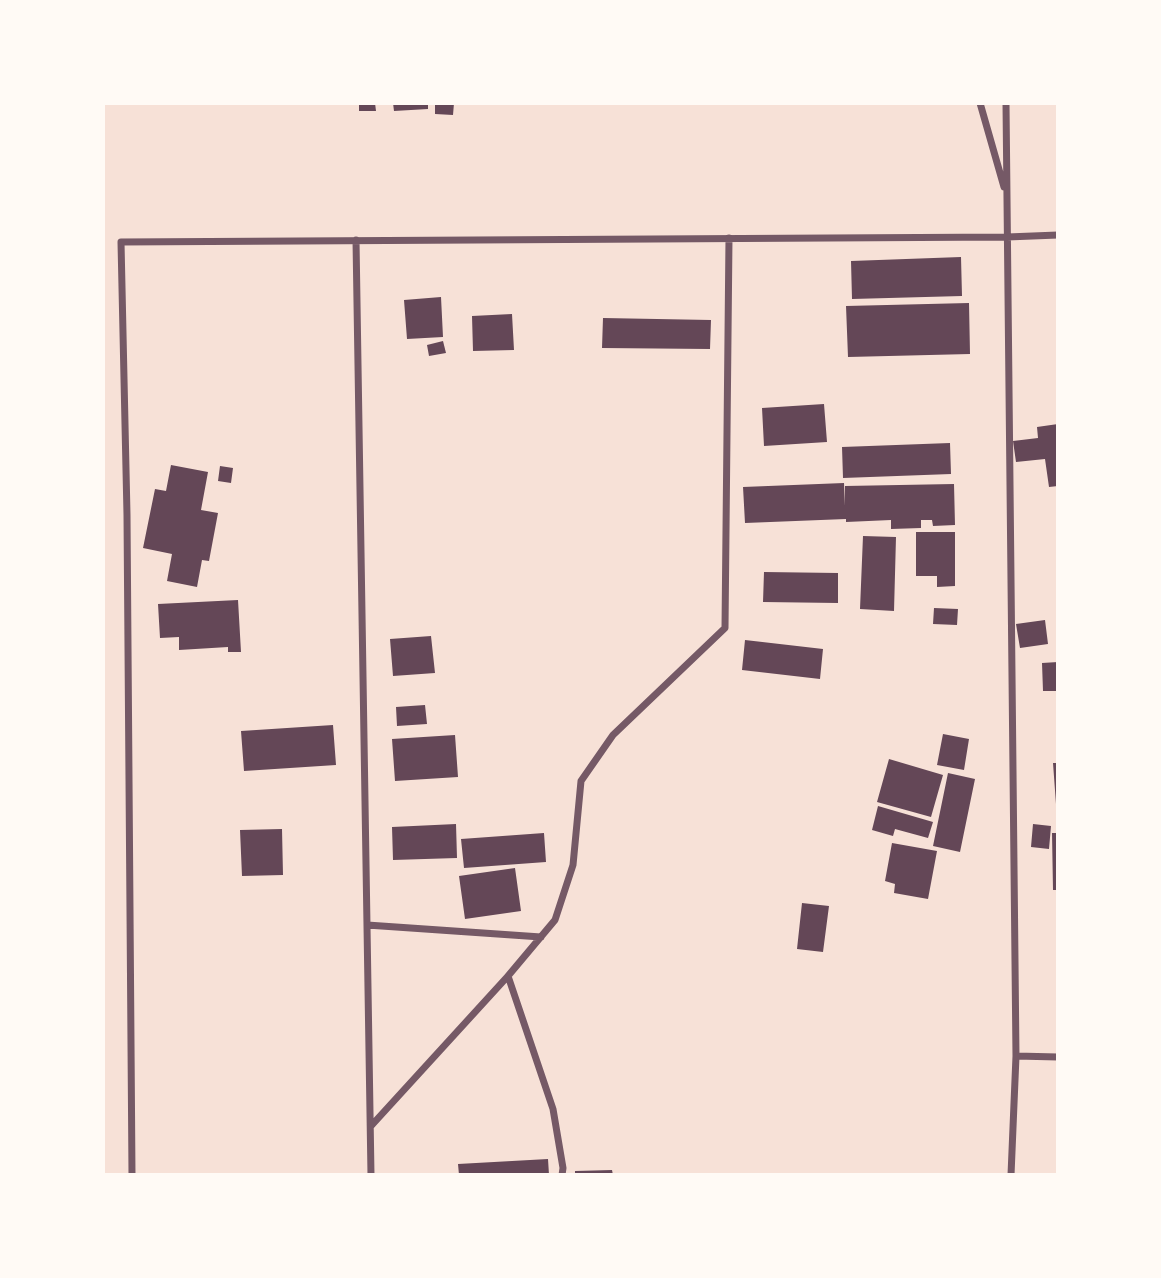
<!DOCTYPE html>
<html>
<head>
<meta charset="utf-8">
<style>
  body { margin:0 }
  #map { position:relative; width:1161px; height:1278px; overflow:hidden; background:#f7e1d7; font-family:Manrope,sans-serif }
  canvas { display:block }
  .frame { position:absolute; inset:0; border:105px solid #fffaf5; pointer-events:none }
</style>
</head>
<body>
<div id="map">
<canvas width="1161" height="1278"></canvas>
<div class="frame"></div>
</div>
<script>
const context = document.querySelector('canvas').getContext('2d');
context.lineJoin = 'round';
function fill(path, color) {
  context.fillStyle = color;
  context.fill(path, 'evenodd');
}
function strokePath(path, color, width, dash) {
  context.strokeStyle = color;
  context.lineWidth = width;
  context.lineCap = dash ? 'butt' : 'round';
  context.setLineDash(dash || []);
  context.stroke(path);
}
fill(new Path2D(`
  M359 103H375L376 111H359Z
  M393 103H428V109L394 111Z
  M435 103H454L453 115 435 114Z
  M961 257 962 296 852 299 851 261Z
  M441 297 443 337 407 339 404 300Z
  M969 303 970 354 848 357 846 306Z
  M512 314 514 350 473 351 472 316Z
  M603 318 711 320 710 349 602 348Z
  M443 341 446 353 429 356 427 345Z
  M824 404 827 442 764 446 762 408Z
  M1058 424V486L1049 487 1045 459 1016 462 1013 441 1038 438 1037 427Z
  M950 443 951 474 843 478 842 447Z
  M171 465 208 472 201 510 218 513 209 561 202 560 197 587 167 581 172 554 143 548 155 489 166 491Z
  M220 466 233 468 231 483 218 481Z
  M844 483 845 506V486L954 484 955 525 933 526 932 520H921V528L891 529V520L846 522V519L745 523 743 487Z
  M916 532H955V586L937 587V576H916Z
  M863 536 896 537 894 611 860 609Z
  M764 572 838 573V603L763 602Z
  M238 600 241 652H228V647L179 650V637L160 638 158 604Z
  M934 608 958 609 957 625 933 624Z
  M1045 620 1048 644 1020 648 1016 624Z
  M431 636 435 673 393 676 390 639Z
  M745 640 823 649 820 679 742 670Z
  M1058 662V691H1043L1042 663Z
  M425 705 427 724 397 726 396 707Z
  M333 725 336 765 244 771 241 731Z
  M943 734 969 739 964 770 937 765Z
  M455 735 458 777 395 781 392 739Z
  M889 759 943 775 931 817 877 802Z
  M1053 763H1058V804H1056Z
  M948 773 975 779 960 852 933 846Z
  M878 806 933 822 928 838 895 829 893 836 872 830Z
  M456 824 457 858 393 860 392 827Z
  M1033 824 1051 826 1049 849 1031 847Z
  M282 829 283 875 242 876 240 830Z
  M544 833 546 862 464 868 461 839Z
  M1052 833H1058V890H1053Z
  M892 843 937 851 928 899 894 893 895 884 885 881Z
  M515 868 521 911 465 919 459 876Z
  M802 903 829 906 823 952 797 949Z
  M548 1159 549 1175H459L458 1164Z
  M612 1170 613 1175H575V1171Z`), '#644757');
strokePath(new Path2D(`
  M980 103 1004 187
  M1006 103 1016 1056 1011 1175
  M356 240 371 1175
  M367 925 541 937
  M1016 1056 1058 1057
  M371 1126 508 976
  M132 1175 127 515 121 242 1007 237 1058 235
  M562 1175 563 1168 553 1109 508 976 555 920 573 865 581 781 613 735 725 628 729 238`), '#755966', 7);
</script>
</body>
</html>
